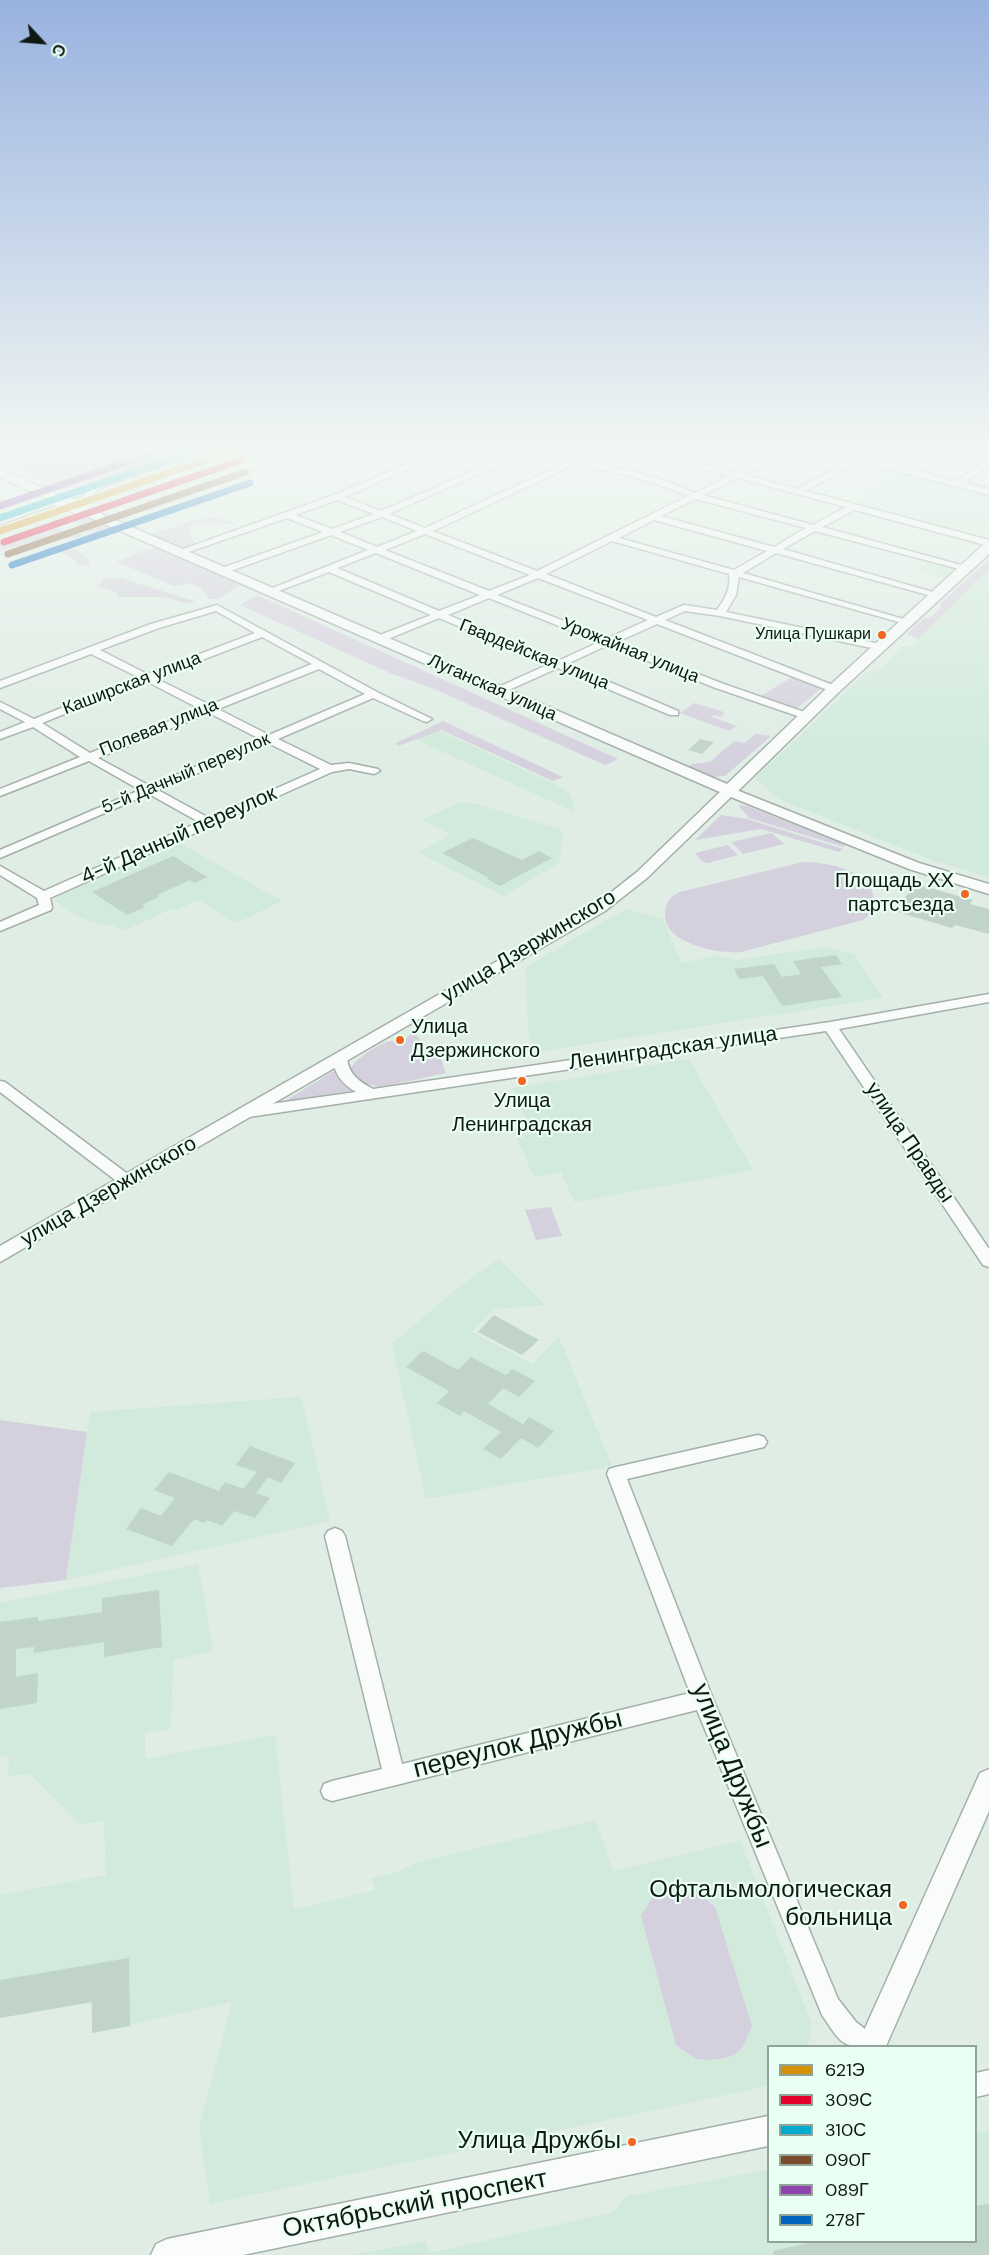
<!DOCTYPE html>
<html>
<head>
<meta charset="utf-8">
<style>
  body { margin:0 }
  #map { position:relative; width:989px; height:2255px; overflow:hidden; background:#dfede5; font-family:"DM Sans",sans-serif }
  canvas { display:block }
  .legend { position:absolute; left:767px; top:2045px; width:210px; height:198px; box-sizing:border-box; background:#eafff3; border:2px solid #92a399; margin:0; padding:8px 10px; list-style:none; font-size:18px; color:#0f1813 }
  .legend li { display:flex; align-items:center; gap:12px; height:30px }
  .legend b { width:30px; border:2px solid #92a399 }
  .north { position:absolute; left:12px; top:12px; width:60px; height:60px; -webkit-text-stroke:4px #eafff3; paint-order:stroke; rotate:116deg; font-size:16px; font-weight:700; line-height:24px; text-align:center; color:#0f1813 }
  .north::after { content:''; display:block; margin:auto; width:21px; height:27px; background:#0f1813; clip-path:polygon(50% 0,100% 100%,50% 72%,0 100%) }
</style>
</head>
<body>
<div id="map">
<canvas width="989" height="2255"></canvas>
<ul class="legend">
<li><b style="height:8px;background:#d49103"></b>621Э</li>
<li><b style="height:8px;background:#e4002b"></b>309С</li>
<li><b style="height:8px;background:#00a9ce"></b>310С</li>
<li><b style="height:8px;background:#7a4b2a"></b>090Г</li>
<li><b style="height:8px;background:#8e44ad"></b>089Г</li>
<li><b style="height:8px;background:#0065bd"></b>278Г</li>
</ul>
<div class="north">С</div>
</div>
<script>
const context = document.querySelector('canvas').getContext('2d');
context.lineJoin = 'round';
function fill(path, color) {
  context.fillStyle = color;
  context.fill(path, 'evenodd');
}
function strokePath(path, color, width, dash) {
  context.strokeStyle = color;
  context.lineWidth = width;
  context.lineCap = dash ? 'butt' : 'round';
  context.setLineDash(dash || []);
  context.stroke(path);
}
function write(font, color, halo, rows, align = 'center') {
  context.font = font + ' "DM Sans",sans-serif';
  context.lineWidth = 4.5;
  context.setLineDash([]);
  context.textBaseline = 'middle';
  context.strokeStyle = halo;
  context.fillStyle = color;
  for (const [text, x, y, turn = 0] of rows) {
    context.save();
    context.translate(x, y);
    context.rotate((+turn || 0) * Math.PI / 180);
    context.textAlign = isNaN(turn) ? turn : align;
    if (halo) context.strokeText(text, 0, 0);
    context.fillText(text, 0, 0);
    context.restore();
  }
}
fill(new Path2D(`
  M900 470 989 493V528L980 538 854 503Z
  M928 561 955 567 945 578 916 571Z
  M989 570V877L932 860 781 800 759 783 755 778 866 673 881 669 902 646 912 645Z
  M434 728 563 788 570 794 575 812 412 738Z
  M460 802 477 804 559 829 563 835 559 863 504 896 419 853 450 834 422 820Z
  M178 842 282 901 237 923 198 900 177 910 173 908 124 931 112 924 108 926 81 918 56 902 59 895Z
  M626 909 663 919 681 963 716 956 736 960 825 947 854 954 883 998 543 1051 530 1041 528 1034 526 967Z
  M689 1059 753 1170 574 1202 561 1172 534 1177 513 1129 529 1126 512 1088Z
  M499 1259 545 1305 493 1309 472 1332 532 1364 559 1337 612 1466 426 1499 392 1344 461 1285Z
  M301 1397 330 1521 66 1580 90 1412Z
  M198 1564 213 1651 173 1660 171 1729 145 1733V1759L275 1735 294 1910 375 1890 371 1879 397 1872 416 1863 595 1820 613 1871 740 1841 812 2024 808 2046H768V2086L210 2204 199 2128 232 2002 92 2033 91 2002 0 2018V1895L106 1875 104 1821 79 1824 30 1774 8 1776 9 1755 0 1756V1603Z
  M989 2131V2255H350L426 2241 429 2253 611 2213 627 2196 768 2170V2242H976V2133Z`), '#d1eadc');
fill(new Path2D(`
  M0 449H193L69 492 0 462Z
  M84 515 113 529 111 534C93 536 83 527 68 517Z
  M218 517 241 527 225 523 209 525 203 522 191 526 189 533 195 543 182 548 151 534 195 520Z
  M46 526 80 532V537L66 539 53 537 0 551V540Z
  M55 546C69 549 85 549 90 565L79 566C71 554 63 553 49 553L43 548Z
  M156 548 239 585 219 599H209L202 589 190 583 174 586 116 562C130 557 143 549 156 548Z
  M989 559V570L918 639 907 634 924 618H930L942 606 940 604Z
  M121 578 197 602 185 603 165 597H118L116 592 98 586 104 579Z
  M257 595 618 759 605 765 432 688 390 673 240 605Z
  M794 676 824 686 795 710 759 697Z
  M694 703 722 711 724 714 721 717 713 715 712 717 737 726 729 731 680 713Z
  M443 721 563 777 553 781 442 730 398 746 396 743Z
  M755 734 771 736 725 776 711 777 688 767 692 764 710 762 734 741 745 743Z
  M738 805 747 806 845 844 844 847 749 818Z
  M721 815 747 819 843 849 839 852 761 829 695 840Z
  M772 833 784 844 743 854 731 842Z
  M728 845 738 855 708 863 703 862 695 853Z
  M803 862C826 862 873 870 874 900 875 909 870 915 863 920L741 952C719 954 663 944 665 913 665 903 671 896 680 892Z
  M414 1031 423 1045 438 1051 446 1073 380 1087 359 1082 350 1072C350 1061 380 1043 391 1041 395 1041 398 1042 401 1043Z
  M334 1071 355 1090 290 1101 288 1099Z
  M551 1207 562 1236 536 1240 525 1210Z
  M0 1420 87 1432 66 1580 0 1588Z
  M671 1890 697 1892 715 1907 752 2026 742 2048 734 2055 724 2058 711 2060 696 2059 676 2045 641 1916 652 1898Z`), '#d5d0de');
strokePath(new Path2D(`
  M91 461 100 468 123 474
  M128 475 143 480
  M149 482 157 485`), '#c3b0d1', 2);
fill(new Path2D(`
  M700 739 714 742 702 754 688 750Z
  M473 838 522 860 539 851 552 858 500 886 487 879 489 878 442 853Z
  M173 856 207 877 194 883 190 880 157 895 159 897 142 905 145 907 127 915 92 892Z
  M916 884 973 900 970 904 989 909V934L955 925 952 928 894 911Z
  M836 955 842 964 821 967 842 997 782 1006 763 976 739 979 734 969 774 964 782 977 801 974 793 961Z
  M494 1315 539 1340 522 1355 478 1332Z
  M423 1351 458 1370 471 1357 506 1375 512 1369 535 1381 519 1397 503 1388 488 1404 523 1424 529 1417 554 1431 538 1448 521 1438 501 1459 483 1449 501 1432 464 1411 460 1416 437 1403 449 1391 406 1367Z
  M250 1446 295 1463 281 1483 268 1477 256 1493 270 1498 255 1518 234 1511 222 1526 207 1520 205 1523 194 1519 172 1546 126 1529 141 1508 161 1516 175 1498 154 1490 169 1472 219 1491 225 1482 243 1489 257 1472 236 1465Z
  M159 1590 162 1647 104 1657V1642L34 1653V1647L16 1649V1677L38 1673 37 1703 0 1709V1622L38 1617V1621L102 1612V1598Z
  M129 1958 130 2026 92 2033V2002L0 2018V1980Z
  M989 2204V2255H773V2251L817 2241H975V2206Z`), '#c1d4ca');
const minor = new Path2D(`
  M208 449H220L130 476 97 490 88 501 0 532V526L82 497 91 486 124 472Z
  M444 449H454L345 497 381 511 524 449H534L389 514 425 528 596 449H606L585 460 658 478 695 493 729 476 634 449H646L735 473 778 449H788L744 475 798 489 851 459 818 449H831L957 481 989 459V465L965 483 989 489V495L859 461 806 491 989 540V546L855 510 822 527 972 568 967 571 815 531 783 549 943 595 935 597 776 553 743 573 914 622 906 624 739 577 736 595 726 612 885 645V649L881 650 720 616 685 611 665 620 838 687V691H830L657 624 617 642 721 683 810 714 811 716 806 719 713 687 608 645 567 664 678 711V715H670L558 668 502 693H494V689L549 664 439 618 383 641H375V637L431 615 329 572 273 593 265 591 368 550 331 535 225 573H219V569L323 532 287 518 183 554 175 552 334 495ZM578 463 652 482 688 496 537 571 433 531ZM737 478 846 507 813 525 703 495ZM696 499 806 528 774 547 661 516ZM337 500 374 514 332 529 295 515ZM382 517 417 531 377 547 340 532ZM654 520 767 551 734 570 619 538ZM425 534 530 575 489 591 385 550ZM612 541 729 574C731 588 725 599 717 610L684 605 656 617 546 574ZM376 553 480 595 439 611 337 568ZM538 578 648 620 608 638 497 595ZM489 598 599 642 558 661 448 615Z
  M217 605 377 692 432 719 427 722 423 721 373 698 278 739 331 765 349 763 378 769 380 771 374 774 349 769 332 772 50 898 52 907 51 910 0 931V922L39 905 37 898 0 875V866L44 891 199 822 149 794 0 858V850L140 790 89 761 0 796V789L80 757 33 727 0 739V732L25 722 0 709V702L34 719 138 677 91 654 0 688V681L151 624ZM216 611 255 633 147 674 100 650 159 628ZM262 637 312 664 210 705 155 678ZM319 669 365 694 269 735 218 709ZM146 681 200 709 90 753 42 723ZM209 713 260 739 150 786 98 758ZM268 743 320 769 209 818 158 790Z
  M989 994V1002L839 1029 989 1249V1267L983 1265 826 1031 249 1117 242 1112 249 1107 356 1092C342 1084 334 1074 333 1058L340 1054 347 1058C349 1075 359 1081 373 1089L830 1022Z
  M0 1081 5 1082 133 1178 136 1182 133 1186H123L0 1092Z
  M758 1435 764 1437 767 1442 764 1447 627 1479 713 1699 838 1999 856 2022 875 2037 878 2046C839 2046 844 2047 822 2015L697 1710 332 1801 324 1798 321 1791 324 1784 332 1781 382 1769 325 1536 328 1531 335 1528 342 1531 345 1536 402 1764 690 1693 607 1474 609 1469 616 1467Z
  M989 2070V2094L976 2097V2073Z`);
const major = new Path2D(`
  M729 787 919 863 989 884V894L909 869 731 797 647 878 605 911 0 1262V1246L595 905 637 872 724 788Z
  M989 1769V1811L886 2046H857L980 1773Z
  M768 2116V2146L243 2255H151L156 2244 167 2239Z`);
const highway = new Path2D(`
  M0 469 64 497 66 500 60 504 56 503 0 477Z
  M83 506 727 784 829 686 984 544 989 543V554L839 692 735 794 729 796 79 513 77 510Z`);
strokePath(minor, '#a4afa9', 3);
strokePath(major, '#a4afa9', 3);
strokePath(highway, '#a4afa9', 3);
fill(minor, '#fafcfb');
fill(major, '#fafcfb');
fill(highway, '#fafcfb');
const highwayBridge = new Path2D(`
  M60 500 83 510`);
strokePath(highwayBridge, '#a4afa9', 14, []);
strokePath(highwayBridge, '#fafcfb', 13);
strokePath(new Path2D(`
  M0 531 238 449`), '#d49103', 7);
strokePath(new Path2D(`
  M4 542 242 460`), '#e4002b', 7);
strokePath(new Path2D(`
  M0 518 202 449`), '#00a9ce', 7);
strokePath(new Path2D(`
  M8 554 246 472`), '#7a4b2a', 7);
strokePath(new Path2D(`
  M0 506 165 449`), '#8e44ad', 7);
strokePath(new Path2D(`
  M12 565 250 483`), '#0065bd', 7);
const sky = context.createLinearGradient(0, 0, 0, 764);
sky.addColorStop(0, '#99b2df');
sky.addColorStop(0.59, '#f1f7f3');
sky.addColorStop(1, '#f1f7f300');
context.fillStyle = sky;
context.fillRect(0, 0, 989, 764);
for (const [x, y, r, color] of [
  [882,635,5,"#f26522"],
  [965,894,5,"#f26522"],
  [400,1040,5,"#f26522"],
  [522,1081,5,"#f26522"],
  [903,1905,5,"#f26522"],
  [632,2142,5,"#f26522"]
]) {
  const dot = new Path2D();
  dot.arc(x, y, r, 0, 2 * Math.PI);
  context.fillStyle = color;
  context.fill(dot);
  strokePath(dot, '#eafff3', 2);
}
write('16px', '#0f1813', '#eafff3', [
  ["Улица Пушкари",871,635]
], 'right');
write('18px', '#0f1813', '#eafff3', [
  ["Урожайная улица",630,651,22],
  ["Гвардейская улица",534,655,22],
  ["Каширская улица",132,684,-21],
  ["Луганская улица",492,688,24],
  ["Полевая улица",159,728,-22],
  ["5-й Дачный переулок",186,774,-23]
]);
write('20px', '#0f1813', '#eafff3', [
  ["Площадь ХХ",954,882],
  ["партсъезда",954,906],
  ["Улица",411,1028,"left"],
  ["Дзержинского",411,1052,"left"],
  ["Улица",522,1102,"center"],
  ["Ленинградская",522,1126,"center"]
], 'right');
write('21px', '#0f1813', '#eafff3', [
  ["4-й Дачный переулок",179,836,-24],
  ["улица Дзержинского",529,947,-31],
  ["Ленинградская улица",673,1049,-8],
  ["улица Правды",909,1143,56],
  ["улица Дзержинского",109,1192,-30]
]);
write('24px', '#0f1813', '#eafff3', [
  ["Офтальмологическая",892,1891],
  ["больница",892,1919],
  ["Улица Дружбы",621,2142]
], 'right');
write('26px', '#0f1813', '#eafff3', [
  ["переулок Дружбы",518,1745,-14],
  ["улица Дружбы",731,1766,68],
  ["Октябрьский проспект",415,2205,-11]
]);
</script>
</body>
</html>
